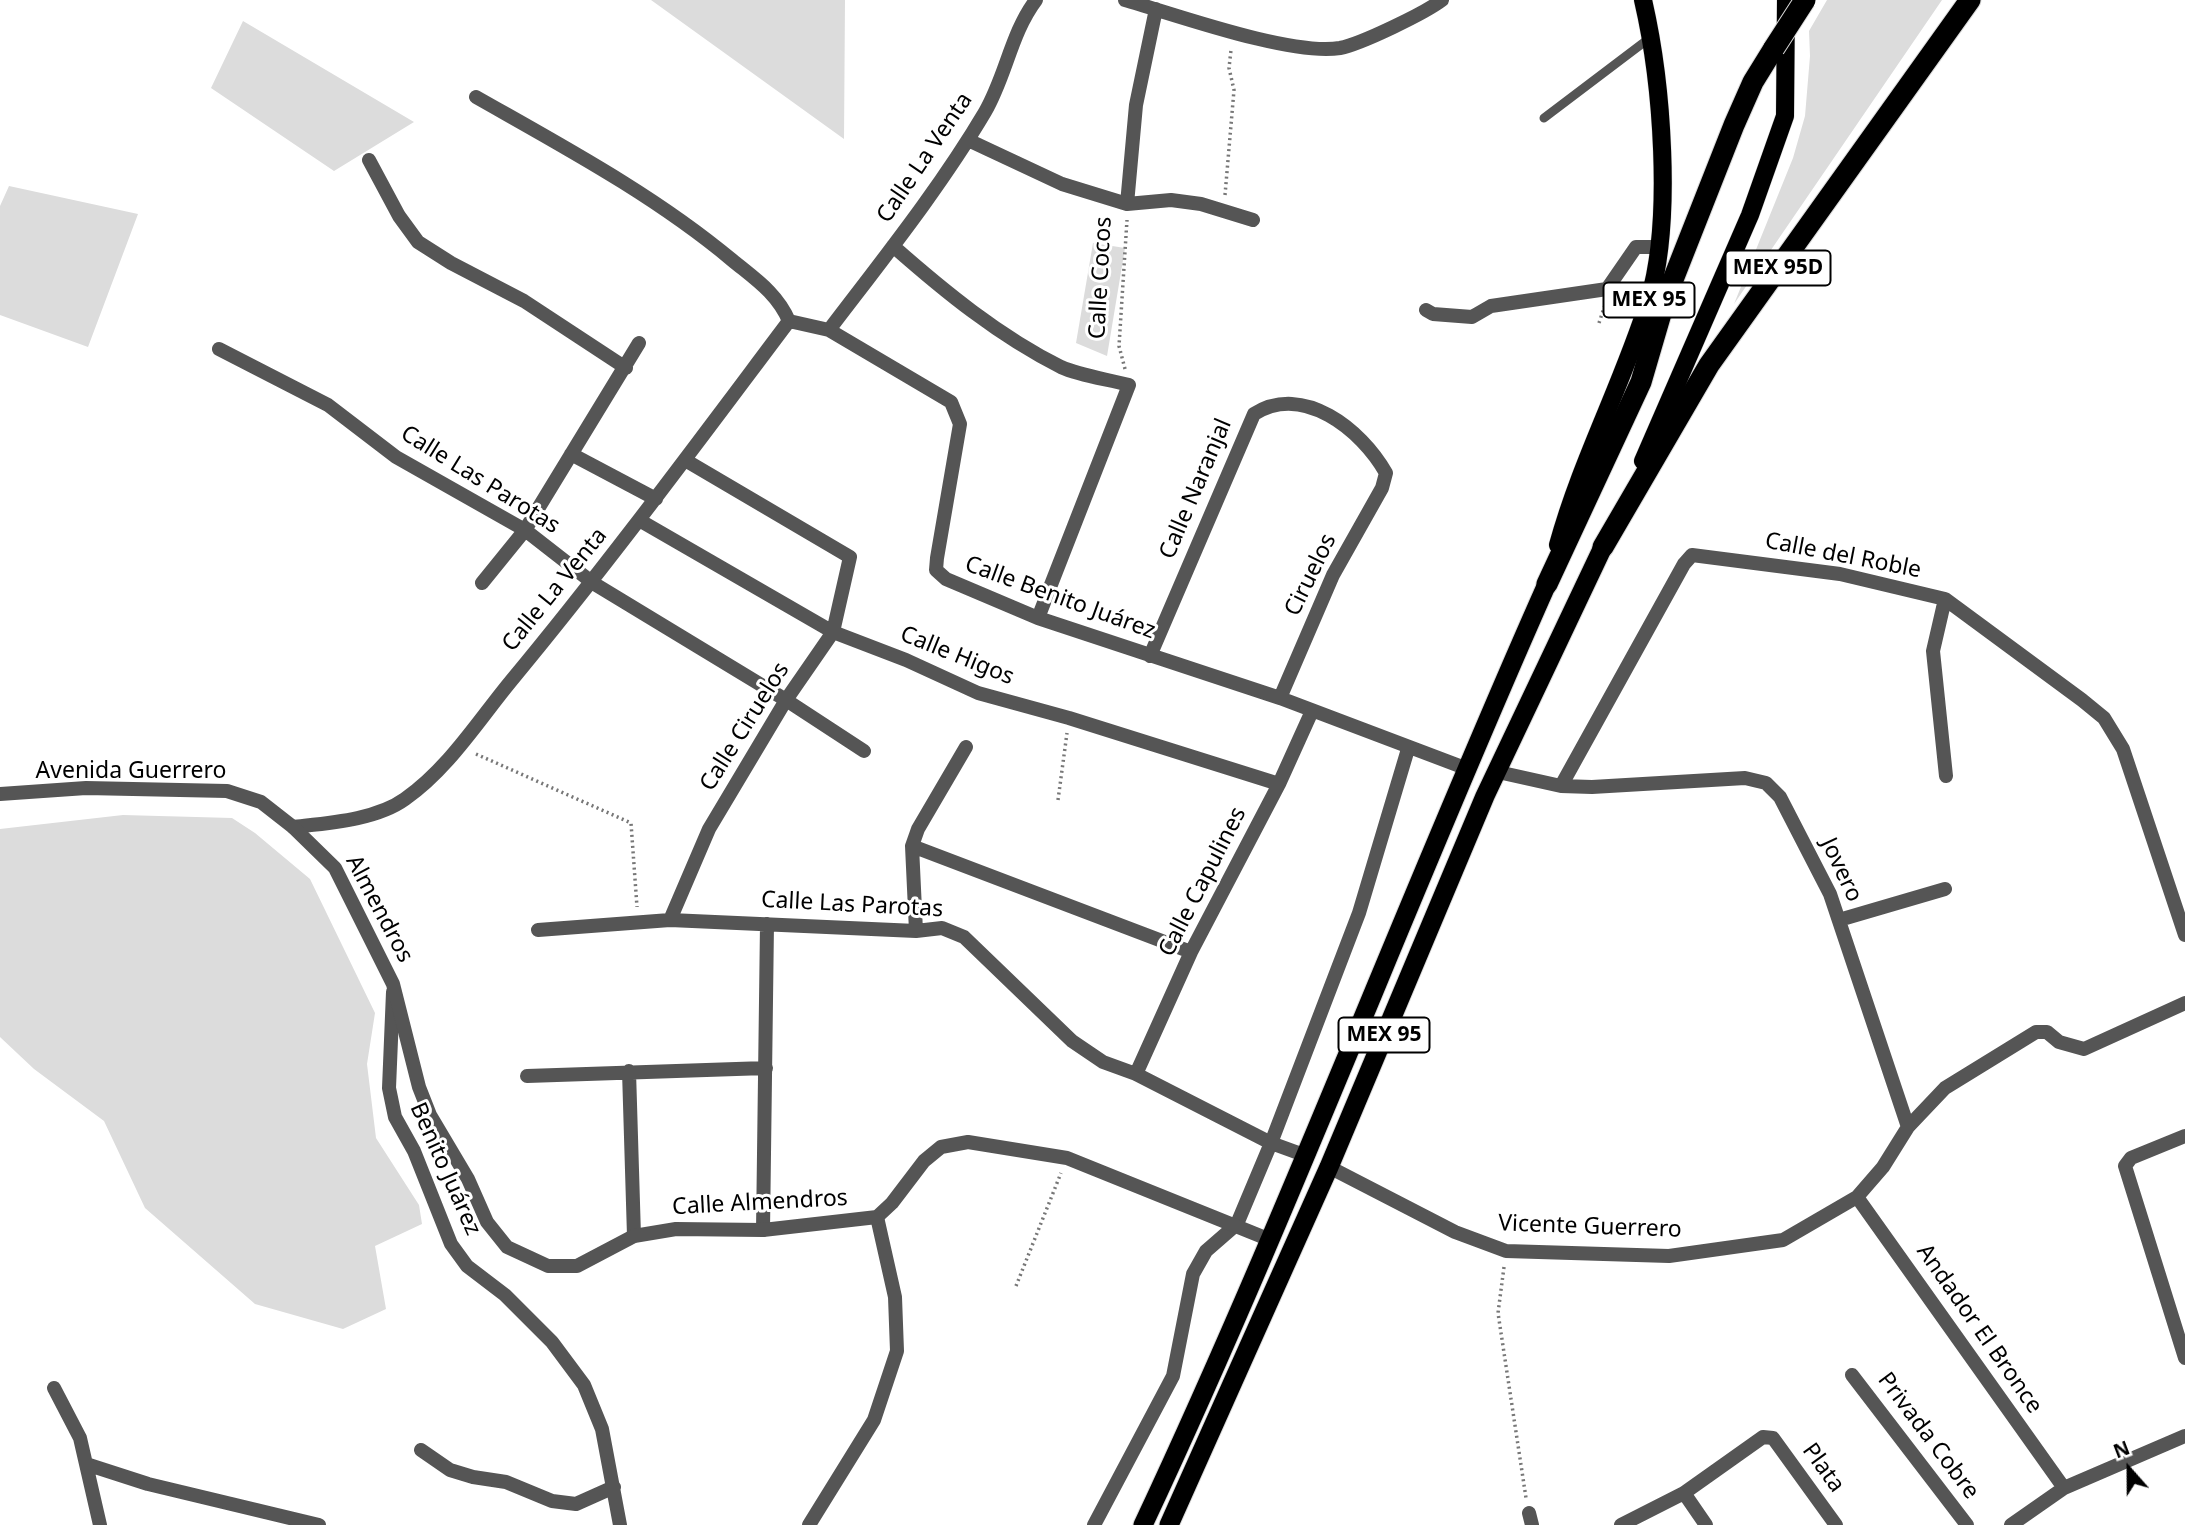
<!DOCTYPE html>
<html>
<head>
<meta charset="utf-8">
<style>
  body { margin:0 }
  #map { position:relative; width:2185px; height:1525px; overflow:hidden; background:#fff; font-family:"Noto Sans",sans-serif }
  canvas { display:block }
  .north { position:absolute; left:2094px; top:1434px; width:70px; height:70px; -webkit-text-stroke:5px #fff; paint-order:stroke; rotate:339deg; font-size:19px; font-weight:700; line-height:28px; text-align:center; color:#000 }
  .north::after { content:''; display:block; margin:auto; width:24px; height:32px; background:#000; clip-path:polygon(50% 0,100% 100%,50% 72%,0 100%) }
</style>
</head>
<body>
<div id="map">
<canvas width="2185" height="1525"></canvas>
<div class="north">N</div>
</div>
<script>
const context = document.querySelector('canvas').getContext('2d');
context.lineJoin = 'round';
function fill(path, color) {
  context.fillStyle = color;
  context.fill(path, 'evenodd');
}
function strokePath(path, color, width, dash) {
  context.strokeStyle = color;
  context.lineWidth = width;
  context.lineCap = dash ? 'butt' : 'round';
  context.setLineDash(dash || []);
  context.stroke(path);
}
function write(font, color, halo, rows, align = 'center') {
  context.font = font + ' "Noto Sans",sans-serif';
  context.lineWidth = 6;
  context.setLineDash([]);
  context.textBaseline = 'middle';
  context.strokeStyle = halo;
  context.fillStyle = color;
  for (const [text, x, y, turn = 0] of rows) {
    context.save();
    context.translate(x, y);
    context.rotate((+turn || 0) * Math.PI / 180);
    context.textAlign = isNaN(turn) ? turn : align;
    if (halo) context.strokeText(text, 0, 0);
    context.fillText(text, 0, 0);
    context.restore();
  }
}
fill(new Path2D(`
  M652 0H845L844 139 651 0Z
  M1827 0H1942L1734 304 1793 158 1805 116 1810 56 1809 31Z
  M243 21 414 122 334 171 211 88Z
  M9 186 138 214 88 347 0 315V206Z
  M1093 243 1125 248 1107 356 1076 343Z
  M123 815 232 818 255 833 310 879 375 1013 367 1064 376 1138 419 1205 422 1224 375 1246 386 1309 343 1329 255 1304 145 1208 104 1121 34 1069 0 1037V829Z`), '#dcdcdc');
const primary = new Path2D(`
  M1643 461 1750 215 1785 116 1786 0
  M1558 545C1581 461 1623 383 1649 300 1673 220 1662 82 1643 0`);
const trunk = new Path2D(`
  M1143 1525C1288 1216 1408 896 1547 584
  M1169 1525 1329 1167 1485 796 1603 547`);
const motorway = new Path2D(`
  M1603 547 1709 365 1970 0
  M1547 584 1641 382 1665 300 1734 125 1753 82 1774 48`);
strokePath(primary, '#dbdbdb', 19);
strokePath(trunk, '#dbdbdb', 21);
strokePath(motorway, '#dbdbdb', 23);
strokePath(new Path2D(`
  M1225 195 1234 90 1229 68 1231 50
  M1599 323 1605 305
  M1125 369 1119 346 1127 220
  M476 754 631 823 637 907
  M1058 800 1067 733
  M1504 1267 1498 1313 1526 1498
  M1016 1286 1061 1173`), '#777', 3.5, [2, 3.5]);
strokePath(new Path2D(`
  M1544 118 1651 37`), '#555', 9);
strokePath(new Path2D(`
  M1125 0C1177 15 1291 56 1340 48 1361 44 1425 13 1442 0
  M968 140 1062 184 1127 204 1171 200 1201 204 1253 220
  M369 160 399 216 418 242 451 263 524 301 626 368
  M1127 204 1136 105 1156 9
  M893 246C944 291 999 336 1061 367 1081 376 1107 379 1129 385L1038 618
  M1426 310 1433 314 1472 317 1491 306 1607 289 1636 247H1659
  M789 321 829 330 951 402 960 424 937 558 936 570 946 579 1038 618 1280 698 1465 768
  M829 330C883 259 940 188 985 112 1006 76 1011 33 1036 0
  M219 349 328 405 396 457 525 530 593 583 786 700 864 751
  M571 454 656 499
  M639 520 833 632 906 660 978 693 1069 718 1279 784
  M482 583 525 530 639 343
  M1945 599 1933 651 1946 776
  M1150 656 1254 414C1303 383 1361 429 1386 473L1382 488 1333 575 1280 698
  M1498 772 1561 786 1592 787 1745 778 1766 783 1780 797 1830 894 1908 1127
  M1561 786 1684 564 1692 555 1840 574 1945 599 2082 700 2104 718 2123 749 2185 935
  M293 827C328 823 376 820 405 799 448 769 478 721 511 681 608 564 698 442 789 321 777 293 755 279 732 260 654 195 564 147 476 97
  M912 846 1191 952
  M670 920 709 829 786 700 833 632 850 557 685 460
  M1839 920 1945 889
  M538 930 670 920 916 931 942 928 964 937 1072 1041 1103 1062 1136 1074 1271 1143 1304 1155
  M916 931 912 846 918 829 966 747
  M393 992 389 1088 395 1117 414 1151 451 1244 467 1266 505 1295 552 1342 584 1385 602 1429 620 1525
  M629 1071 634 1236
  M1136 1074 1191 952 1279 784 1312 711
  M527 1076 766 1068
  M2185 1136 2131 1158 2125 1166 2185 1358
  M1329 1167 1455 1232 1506 1251 1669 1256 1783 1240 1857 1197 1883 1167 1908 1127 1945 1088 2036 1032H2047L2059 1042 2084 1049 2185 1003
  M1857 1197 2064 1488
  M763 1230 767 924
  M1852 1375 1967 1525
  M54 1388 80 1438 100 1525
  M421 1450 450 1470 473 1477 506 1482 552 1501 576 1504 614 1487
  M86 1464 148 1484 319 1525
  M1684 1493 1706 1525
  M1529 1513 1532 1525
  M809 1525 874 1420 897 1351 895 1297 877 1217
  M1094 1525 1173 1376 1193 1274 1206 1251 1237 1224 1271 1143 1359 913 1408 749
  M1621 1525 1684 1493 1763 1437 1773 1438 1836 1525
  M2011 1525 2064 1488 2185 1436`), '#555', 14);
strokePath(new Path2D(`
  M0 794 86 788 227 791 261 802 293 827 335 868 393 984 419 1087 430 1115 468 1179 487 1222 507 1247 548 1266H577L634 1236 676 1229 763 1230 877 1217 892 1203 924 1161 941 1147 968 1142 1067 1158 1268 1239`), '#555', 14);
strokePath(primary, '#000', 18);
strokePath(trunk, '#000', 19);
strokePath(motorway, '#000', 21);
const motorwayBridge = new Path2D(`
  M1774 48 1805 0`);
strokePath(motorwayBridge, '#dbdbdb', 23, []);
strokePath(motorwayBridge, '#000', 21);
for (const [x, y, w] of [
  [1778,268,105],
  [1649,300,91],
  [1384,1035,91]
]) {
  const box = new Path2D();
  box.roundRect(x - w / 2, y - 17.5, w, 35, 5);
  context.fillStyle = '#fff';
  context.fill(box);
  strokePath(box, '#000', 2);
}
write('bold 21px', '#000', null, [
  ["MEX 95D",1778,268],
  ["MEX 95",1649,300],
  ["MEX 95",1384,1035]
]);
write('23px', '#000', '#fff', [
  ["Calle La Venta",925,158,-56],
  ["Calle Cocos",1101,278,-87],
  ["Calle Las Parotas",480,480,32],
  ["Calle Naranjal",1196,489,-67],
  ["Calle del Roble",1843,556,11],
  ["Ciruelos",1311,575,-64],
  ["Calle La Venta",555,590,-51],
  ["Calle Benito Juárez",1060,598,20],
  ["Calle Higos",957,656,22],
  ["Calle Ciruelos",745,727,-58],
  ["Avenida Guerrero",131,771],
  ["Jovero",1841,870,65],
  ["Calle Capulines",1203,882,-63],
  ["Calle Las Parotas",852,905,3],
  ["Almendros",379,909,62],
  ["Benito Juárez",445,1169,66],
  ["Calle Almendros",760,1203,-3],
  ["Vicente Guerrero",1590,1227,2],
  ["Andador El Bronce",1979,1329,55],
  ["Privada Cobre",1928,1436,53],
  ["Plata",1823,1468,54]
]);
</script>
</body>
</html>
